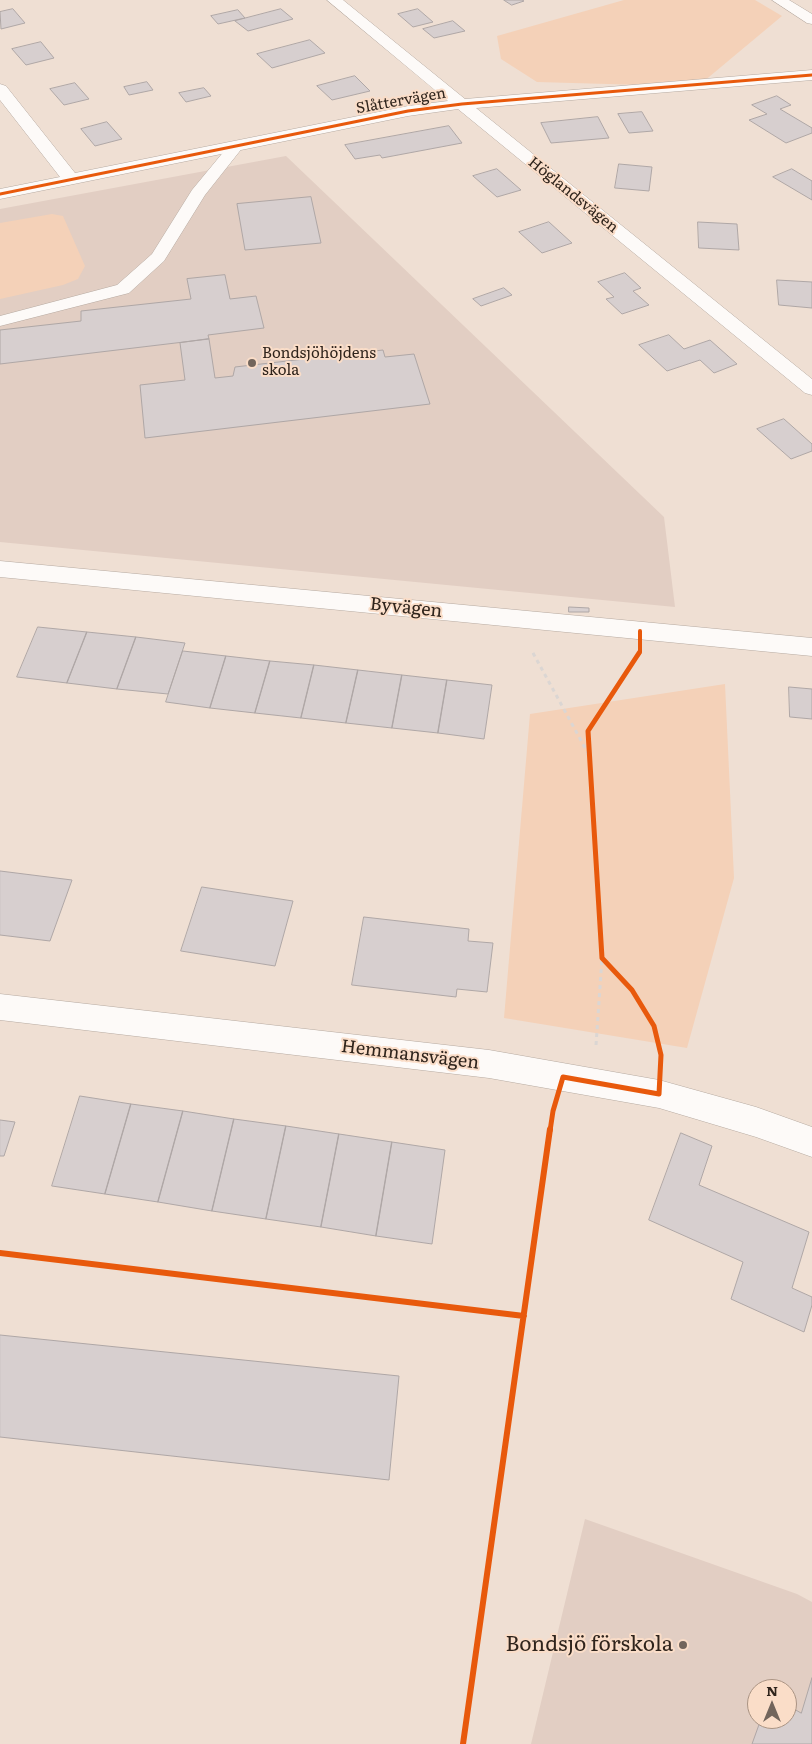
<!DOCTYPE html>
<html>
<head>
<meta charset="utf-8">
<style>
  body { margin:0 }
  #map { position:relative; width:812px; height:1744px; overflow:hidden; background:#efdfd3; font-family:Literata,serif }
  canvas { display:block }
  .north { position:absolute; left:747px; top:1679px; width:50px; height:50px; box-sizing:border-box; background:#faddc8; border:1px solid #a99383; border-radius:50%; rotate:0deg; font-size:14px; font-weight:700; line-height:20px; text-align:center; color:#2f241c }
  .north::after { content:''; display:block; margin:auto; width:18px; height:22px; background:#72655c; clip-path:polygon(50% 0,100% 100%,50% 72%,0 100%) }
</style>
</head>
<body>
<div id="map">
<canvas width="812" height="1744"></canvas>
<div class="north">N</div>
</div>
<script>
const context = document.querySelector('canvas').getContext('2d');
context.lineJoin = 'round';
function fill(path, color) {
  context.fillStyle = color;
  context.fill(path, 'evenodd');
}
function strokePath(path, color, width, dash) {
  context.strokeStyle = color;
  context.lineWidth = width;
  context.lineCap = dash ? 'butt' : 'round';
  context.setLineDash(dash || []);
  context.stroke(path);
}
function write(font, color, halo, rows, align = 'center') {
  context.font = font + ' Literata,serif';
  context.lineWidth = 4;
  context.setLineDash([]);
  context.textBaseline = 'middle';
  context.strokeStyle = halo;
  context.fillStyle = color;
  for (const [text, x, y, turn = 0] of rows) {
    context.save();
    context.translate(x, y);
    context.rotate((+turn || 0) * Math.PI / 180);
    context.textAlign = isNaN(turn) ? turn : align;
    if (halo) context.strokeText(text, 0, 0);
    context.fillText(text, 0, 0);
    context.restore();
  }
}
fill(new Path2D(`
  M286 156 664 517 675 607 0 542V209Z
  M585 1519 797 1594 812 1602V1744H531ZM757 1689H787V1719H757Z`), '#e2cec3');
fill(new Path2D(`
  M624 0H755L782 16 703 82 643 85 537 82 501 59 497 36Z
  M52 214 63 216 85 266 78 279 63 285 0 299V223Z
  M725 684 734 878 687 1048 504 1018 530 714Z`), '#f4d1b8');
const building = new Path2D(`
  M504 0H522L524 1 512 5Z
  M13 9 25 23 1 29 0 12Z
  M281 9 293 19 248 31 235 21Z
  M418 9 433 22 413 27 398 14Z
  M238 10 245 18 218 24 211 16Z
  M453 21 465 31 434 38 423 29Z
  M310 40 325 53 272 68 257 54Z
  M41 42 54 58 26 65 12 49Z
  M355 76 370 91 332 100 317 86Z
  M147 82 153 90 129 95 124 87Z
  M75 83 89 99 64 105 50 89Z
  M204 88 211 96 186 102 179 93Z
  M777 96 791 105 780 109 812 128V133L786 143 749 120 767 114 752 105Z
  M642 112 653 131 629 133 618 114Z
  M598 117 609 138 551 143 541 123Z
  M107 122 122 139 95 146 81 129Z
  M449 126 462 143 382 158 380 155 355 159 345 145Z
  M619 164 652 167 649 191 615 188Z
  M497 169 521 190 497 197 473 176Z
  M792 169 812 181V200L773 177Z
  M311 197 321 243 245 250 237 204Z
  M549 222 572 243 542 253 519 232Z
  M698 222 737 224 739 250 699 248Z
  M625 273 641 288 633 291 649 305 622 314 606 299 614 297 598 282Z
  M225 275 230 299 256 296 264 328 208 335 209 339 0 364V330L81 321V311L191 299 187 279Z
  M777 280 812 282V308L779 305Z
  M504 288 512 295 481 306 473 299Z
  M669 335 684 349 710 340 737 364 714 373 700 360 667 371 639 345Z
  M209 339 215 378 233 376 235 367 383 350 385 357 414 354 430 404 145 438 140 385 185 380 180 343Z
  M784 419 812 444V451L791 459 757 429Z
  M569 607 589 608V612H569Z
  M38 627 87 632 67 683 17 677Z
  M87 632 136 637 117 689 67 683Z
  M136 637 185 643 168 694 117 689Z
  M183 651 226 656 210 708 166 702Z
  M226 656 270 661 255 713 210 708Z
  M270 661 314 665 301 718 255 713Z
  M314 665 358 670 346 723 301 718Z
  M358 670 402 675 392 728 346 723Z
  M402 675 447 680 438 733 392 728Z
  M447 680 492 685 484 739 438 733Z
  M789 687 812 689V719L790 717Z
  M0 871 72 880 50 941 0 935Z
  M202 887 293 901 275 966 181 951Z
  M364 917 469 929 468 941 493 943 487 992 457 989 456 997 352 985Z
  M80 1096 131 1104 105 1194 52 1186Z
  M131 1104 183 1111 158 1202 105 1194Z
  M183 1111 234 1119 212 1211 158 1202Z
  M234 1119 286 1126 266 1219 212 1211Z
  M0 1120 15 1122 4 1156H0Z
  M286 1126 339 1134 321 1227 266 1219Z
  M681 1133 712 1146 699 1185 809 1232 792 1288 812 1297V1305L804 1332 731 1299 743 1262 649 1220Z
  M339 1134 392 1142 376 1236 321 1227Z
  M392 1142 445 1150 432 1244 376 1236Z
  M0 1335 399 1376 389 1480 0 1437Z
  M812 1678V1744H752L761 1719H787V1705L801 1713Z`);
fill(building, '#d7cfcf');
strokePath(building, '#afa7a6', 1);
const lane = new Path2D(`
  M235 142 240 144 243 147 205 195 164 261 129 293 0 326V316L117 285 152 254 192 190 230 144Z`);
const street = new Path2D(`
  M327 0H343L465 99 812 70V80L476 108 812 379V395L805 393 458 109 408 116 0 199V189L60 177 0 100V84L6 86 75 173 408 106 448 101Z
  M772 0H789L812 14V24L807 23Z
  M0 561 812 638V656L0 577Z
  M0 994 489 1050 659 1080 756 1107 812 1127V1157L756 1137 659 1108 489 1078 0 1020Z`);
strokePath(lane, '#b6aaa1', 1);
strokePath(street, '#b6aaa1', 1);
strokePath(new Path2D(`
  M533 653 534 655`), '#dbd6d3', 2.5, [3, 3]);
strokePath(new Path2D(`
  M533 653 589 755
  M596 1045 602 958`), '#dbd6d3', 3, [4, 4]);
fill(lane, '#fdfaf8');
fill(street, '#fdfaf8');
strokePath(new Path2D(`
  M0 194 408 111 462 104 812 75`), '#e8590c', 3);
strokePath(new Path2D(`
  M638 655 640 652V631`), '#e8590c', 4);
strokePath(new Path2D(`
  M550 1131 553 1111 563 1077 659 1094 661 1055 654 1026 632 990 602 958 588 731 639 653`), '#e8590c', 5);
strokePath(new Path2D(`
  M0 1253 524 1316
  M463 1744 550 1129`), '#e8590c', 6);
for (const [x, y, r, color] of [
  [252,363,5,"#72655c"],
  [683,1645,5,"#72655c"]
]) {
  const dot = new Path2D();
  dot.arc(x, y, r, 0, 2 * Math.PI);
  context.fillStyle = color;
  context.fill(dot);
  strokePath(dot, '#faddc8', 2);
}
write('15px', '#2f241c', '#faddc8', [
  ["Slåttervägen",401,101,-10],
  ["Höglandsvägen",573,195,39]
]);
write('15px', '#2f241c', '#faddc8', [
  ["Bondsjöhöjdens",262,354],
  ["skola",262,371]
], 'left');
write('18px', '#2f241c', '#faddc8', [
  ["Byvägen",406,608,6],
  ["Hemmansvägen",410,1055,7]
]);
write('21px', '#2f241c', '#faddc8', [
  ["Bondsjö förskola",673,1645]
], 'right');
</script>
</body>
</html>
